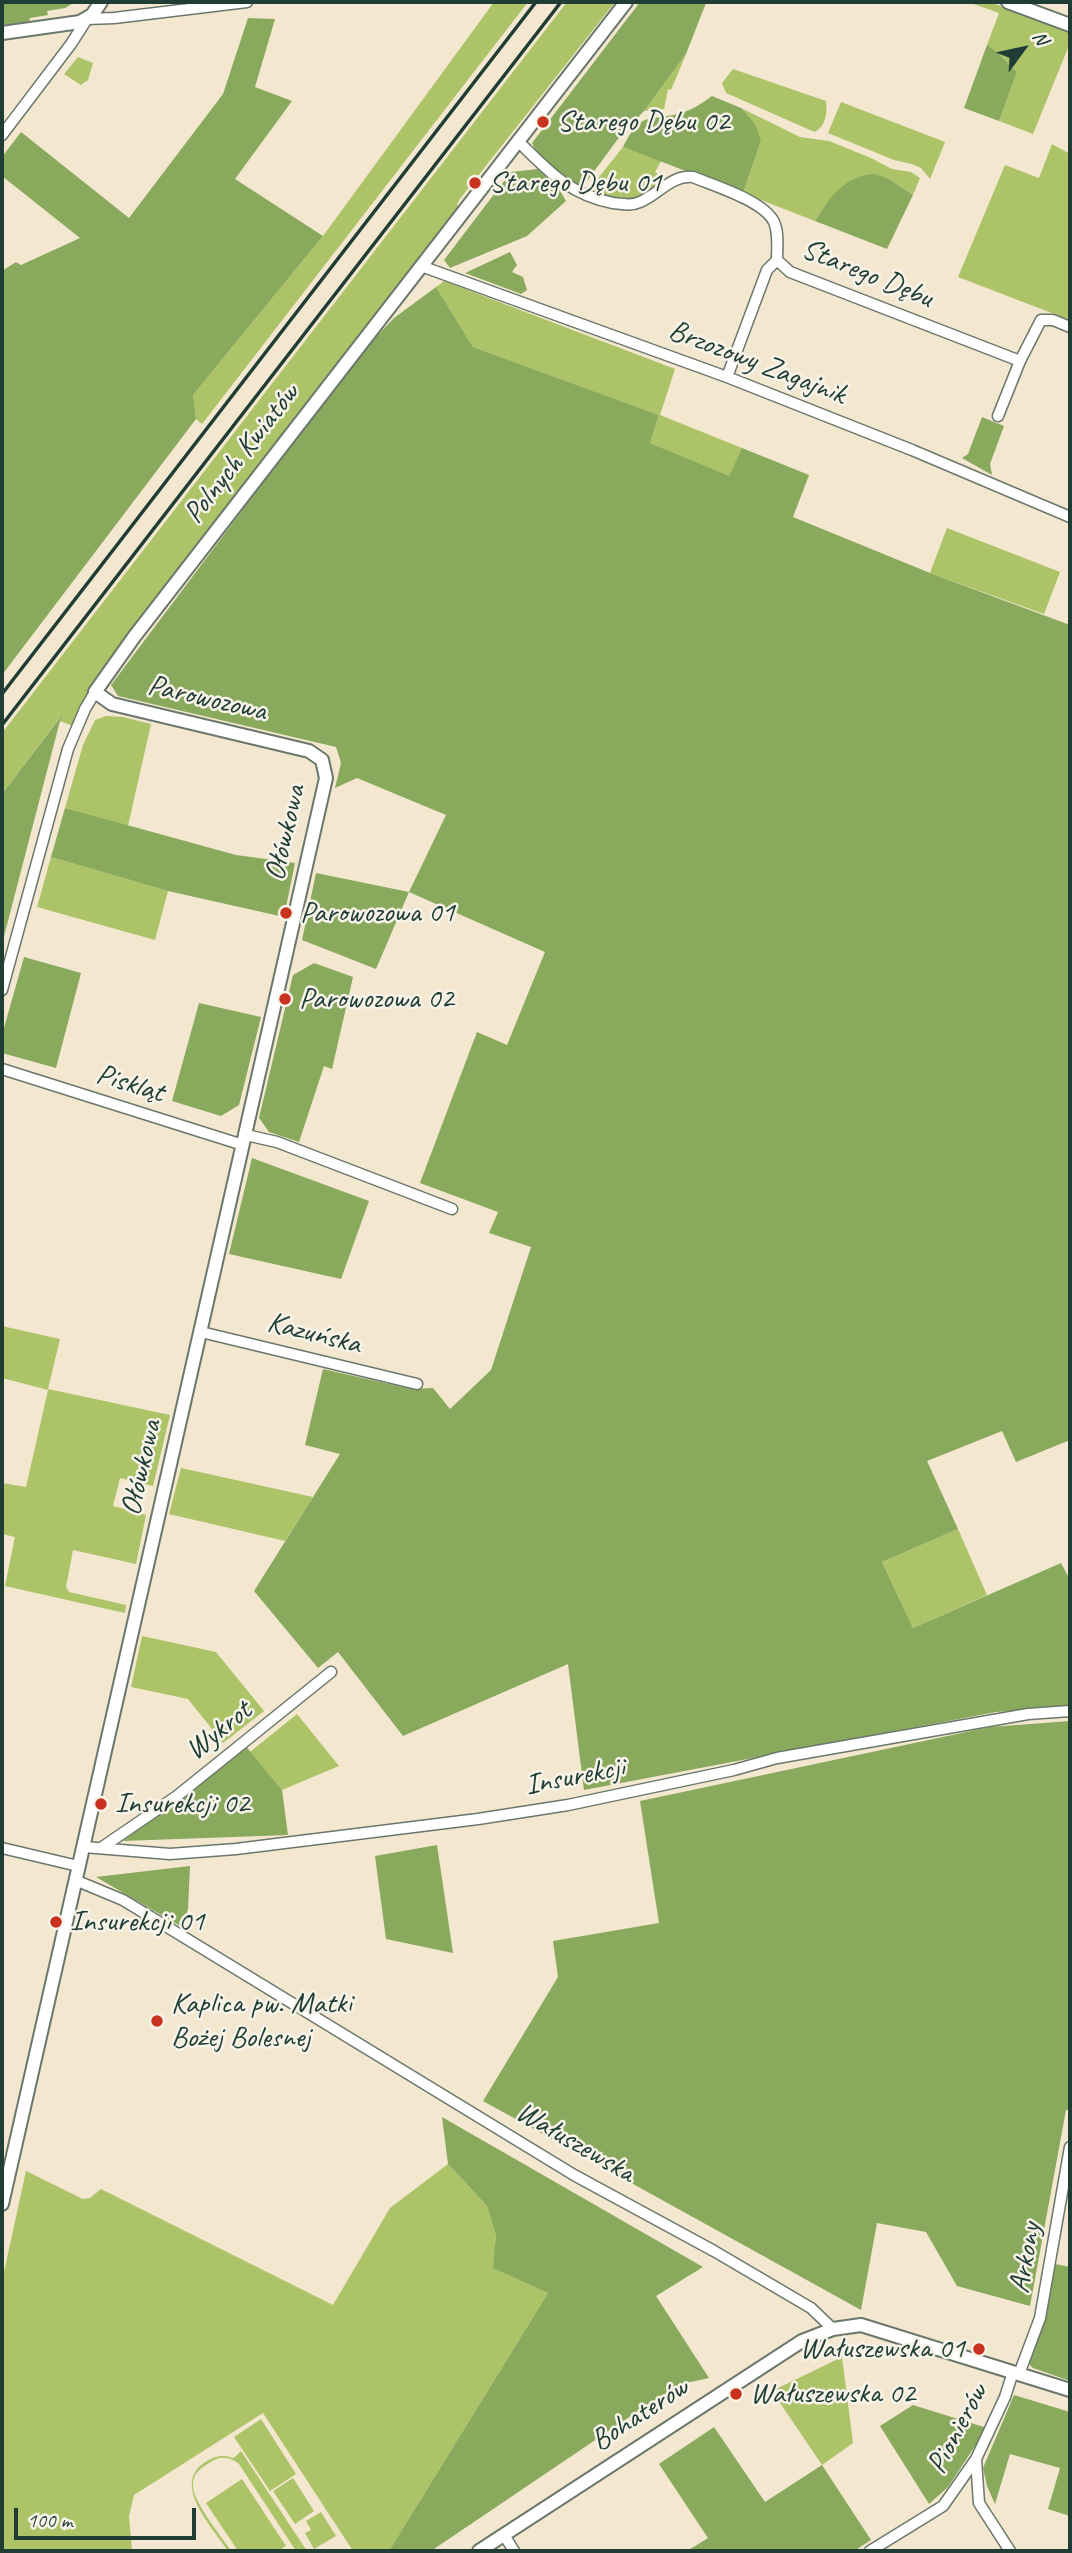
<!DOCTYPE html>
<html>
<head>
<meta charset="utf-8">
<style>
  body { margin:0 }
  #map { position:relative; width:1072px; height:2553px; overflow:hidden; background:#f3e7d0; font-family:Caveat,sans-serif }
  canvas { display:block }
  .frame { position:absolute; inset:0; border:4px solid #1f3d34; pointer-events:none }
  .north { position:absolute; left:988px; top:14px; width:70px; height:70px; -webkit-text-stroke:5px #f7f3e8; paint-order:stroke; rotate:57deg; font-size:19px; font-weight:700; line-height:28px; text-align:center; color:#1f3d34 }
  .north::after { content:''; display:block; margin:auto; width:24px; height:32px; background:#1f3d34; clip-path:polygon(50% 0,100% 100%,50% 72%,0 100%) }
  .scale { position:absolute; left:14px; top:2508px; width:182px; height:32px; box-sizing:border-box; border:4px solid #1f3d34; border-top:0; padding-left:9px; font-size:21px; line-height:24px; white-space:nowrap; color:#1f3d34; -webkit-text-stroke:5px #f7f3e8; paint-order:stroke }
</style>
</head>
<body>
<div id="map">
<canvas width="1072" height="2553"></canvas>
<div class="frame"></div>
<div class="north">N</div>
<div class="scale">100 m</div>
</div>
<script>
const context = document.querySelector('canvas').getContext('2d');
context.lineJoin = 'round';
function fill(path, color) {
  context.fillStyle = color;
  context.fill(path, 'evenodd');
}
function strokePath(path, color, width, dash) {
  context.strokeStyle = color;
  context.lineWidth = width;
  context.lineCap = dash ? 'butt' : 'round';
  context.setLineDash(dash || []);
  context.stroke(path);
}
function write(font, color, halo, rows, align = 'center') {
  context.font = font + ' Caveat,sans-serif';
  context.lineWidth = 5;
  context.setLineDash([]);
  context.textBaseline = 'middle';
  context.strokeStyle = halo;
  context.fillStyle = color;
  for (const [text, x, y, turn = 0] of rows) {
    context.save();
    context.translate(x, y);
    context.rotate((+turn || 0) * Math.PI / 180);
    context.textAlign = isNaN(turn) ? turn : align;
    if (halo) context.strokeText(text, 0, 0);
    context.fillText(text, 0, 0);
    context.restore();
  }
}
fill(new Path2D(`
  M494 2H528L202 424 196 419 193 395 323 236Z
  M567 2H615L459 200 457 205 459 207 95 679 73 726 60 721V717L2 794V733Z
  M968 2H990L1070 33V43L1033 134 999 121 1017 72C1007 63 999 52 987 45L999 13Z
  M686 54 671 90 668 89 664 109 644 111Z
  M78 57 93 63 88 80 81 85 64 74Z
  M733 69 826 101C827 112 827 125 815 132L810 130 726 93 722 83Z
  M841 102 945 142 930 179 921 168 912 164 894 160 828 133Z
  M741 108 800 137 829 141 871 158 892 169 911 172 920 178 913 195 889 179 826 204 815 221 743 193 761 141Z
  M1052 144 1070 154V320L958 277 1005 165 1039 178Z
  M623 147 661 161 655 172 660 176 662 182C628 205 626 202 588 191Z
  M444 281 675 369 660 415 742 448 729 477 650 443 659 415 473 347 436 287Z
  M947 528 1060 572 1044 614 930 573Z
  M106 716 123 717 151 724 128 826 65 808 83 745 95 720Z
  M51 857 168 891 155 940 37 907Z
  M2 1326 60 1339 48 1389 170 1415 153 1486 120 1478 113 1506 146 1515 136 1564 73 1550 66 1587 69 1592 126 1605 125 1613 5 1586 15 1537 2 1534V1483L26 1487 48 1390 2 1378Z
  M181 1468 313 1497 285 1541 169 1514Z
  M958 1529 987 1595 913 1628 882 1562Z
  M142 1636 216 1652 264 1711 223 1743 188 1699 131 1687Z
  M297 1714 339 1766 282 1790 250 1752Z
  M448 2164 487 2206 496 2236 494 2268 548 2293 389 2551H353L263 2413 134 2495 129 2516 132 2551H2V2281L26 2171 83 2199 90 2198 101 2189 333 2305 390 2208Z
  M842 2357 853 2443 822 2465 772 2391Z
  M261 2419 296 2474 270 2491 234 2437Z
  M241 2451 307 2551H296L239 2464C229 2456 219 2456 209 2463 201 2468 193 2473 193 2484 191 2500 222 2537 231 2551H228C214 2529 171 2485 204 2463 214 2456 222 2454 234 2458Z
  M293 2478 314 2511 295 2524 273 2491Z
  M242 2479 286 2546 278 2551H238L206 2503Z
  M321 2512 336 2536 314 2549 305 2533 311 2530 306 2521Z`), '#acc368');
fill(new Path2D(`
  M2 2H75L65 8 47 11 48 15 30 18 29 22 2 25Z
  M640 2 706 3 686 54 644 111 620 136 587 181 578 185C562 175 539 160 532 143Z
  M248 18 275 19 255 87 292 101 235 179 323 236 193 395 196 419 2 675V271L16 262 21 265 80 238 2 176V157L21 132 129 218 223 94Z
  M987 45C999 52 1007 63 1017 72L999 121 964 108Z
  M712 96 741 108 755 124 761 141 743 193 623 147C642 112 643 122 677 114 691 111 701 104 712 96Z
  M538 169 559 189 566 201 527 236 450 268 444 260 511 172Z
  M875 174 889 179 913 195 887 249 815 221C831 196 844 176 875 174Z
  M510 252 517 265 512 272 523 277 527 290 521 294 465 273Z
  M436 287 473 347 659 415 650 443 729 476 742 448 809 475 793 517 930 573 1070 625V1440L1016 1462 1002 1431 927 1461 958 1529 882 1562 913 1628 1061 1563 1070 1580V1707L996 1712 584 1790 568 1664 403 1736 338 1652 318 1668 254 1591 340 1454 305 1445 323 1369 411 1389 433 1388 450 1409 491 1370 531 1247 489 1233 498 1212 420 1183 477 1032 507 1045 545 952 409 892 376 969 302 940 316 873 409 892 446 815 357 778 335 788 341 763 336 747 118 696 111 685 359 355 394 318Z
  M982 417 1004 426 990 464 992 475 962 458 968 454Z
  M62 715 60 721 2 944V794Z
  M65 808 236 855 295 863 284 917 168 891 51 857Z
  M24 957 81 973 56 1068 2 1053V1035Z
  M314 963 353 977 332 1069 324 1066 299 1142 269 1132 259 1118 293 975Z
  M199 1003 261 1017 239 1105 221 1116 172 1101Z
  M252 1158 369 1201 341 1279 229 1254Z
  M1070 1721V2110H1066L1030 2306 957 2286 926 2232 877 2223 861 2310 483 2101 558 1977 553 1941 659 1923 640 1801 990 1727Z
  M244 1744 282 1790 288 1835 123 1841Z
  M437 1845 453 1953 386 1939 375 1856Z
  M190 1866 188 1909 182 1927 96 1877Z
  M442 2117 703 2267 656 2296 709 2378 681 2384 650 2403 431 2551H389L548 2293 493 2268 496 2236 487 2206 448 2164Z
  M1055 2264 1070 2267V2381L1033 2368 1028 2363Z
  M1014 2395 1070 2412V2516L1048 2509 1060 2468 1010 2454 995 2504 987 2486 983 2468Z
  M913 2405 987 2428 948 2487 929 2504 880 2426Z
  M714 2427 765 2502 822 2465 871 2540 854 2551H687L708 2538 659 2464Z`), '#89a95c');
const minor = new Path2D(`
  M2 135 71 44 87 19 114 18 247 2
  M518 141C548 171 570 195 613 203 623 204 631 206 640 202 659 194 671 175 693 177 715 186 764 201 774 222 779 233 777 248 777 260L790 272 1020 361 1041 320H1053L1070 327
  M421 266 727 377 912 450 1070 517
  M727 377 767 270 777 260
  M998 416 1020 361
  M2 990 68 749 85 709 95 692
  M2 1069 243 1145
  M246 1135 277 1142 452 1209
  M201 1332 417 1384
  M84 1847 170 1854 236 1849 478 1819 568 1805 734 1770 777 1758 1028 1714 1070 1711
  M2 1848 78 1866
  M101 1848 177 1796 331 1672
  M75 1880 123 1900 574 2175 714 2251 811 2308 833 2329
  M1019 2374 1040 2318 1070 2147
  M976 2459 979 2503 1010 2551
  M504 2535 514 2551
  M870 2551 943 2506 976 2459 1005 2397 1013 2372`);
const tertiary = new Path2D(`
  M1008 2 1070 25
  M2 33 80 22 92 15 101 2
  M2 2204 326 778 322 760 309 751 112 704 95 692 134 637 626 2
  M479 2551 802 2341 833 2329 861 2325 1070 2390`);
strokePath(minor, '#69786b', 13);
strokePath(tertiary, '#69786b', 16);
strokePath(minor, '#fff', 10);
strokePath(tertiary, '#fff', 12);
strokePath(new Path2D(`
  M2 694 536 2
  M2 725 561 2`), '#1f3d34', 3.5);
for (const [x, y, r, color] of [
  [543,122,7,"#c8321e"],
  [475,183,7,"#c8321e"],
  [286,913,7,"#c8321e"],
  [285,999,7,"#c8321e"],
  [101,1804,7,"#c8321e"],
  [56,1922,7,"#c8321e"],
  [157,2021,7,"#c8321e"],
  [979,2349,7,"#c8321e"],
  [736,2394,7,"#c8321e"]
]) {
  const dot = new Path2D();
  dot.arc(x, y, r, 0, 2 * Math.PI);
  context.fillStyle = color;
  context.fill(dot);
  strokePath(dot, '#f7f3e8', 2.5);
}
write('30px', '#1f3d34', '#f7f3e8', [
  ["Starego Dębu 02",557,122],
  ["Starego Dębu 01",489,183],
  ["Parowozowa 01",300,913],
  ["Parowozowa 02",299,999],
  ["Insurekcji 02",115,1804],
  ["Insurekcji 01",70,1922],
  ["Kaplica pw. Matki",171,2004],
  ["Bożej Bolesnej",171,2038],
  ["Wałuszewska 01",965,2349,"right"],
  ["Wałuszewska 02",750,2394]
], 'left');
write('30px', '#1f3d34', '#f7f3e8', [
  ["Starego Dębu",867,274,22],
  ["Brzozowy Zagajnik",757,363,21],
  ["Polnych Kwiatów",242,454,-52],
  ["Parowozowa",207,699,13],
  ["Ołówkowa",286,833,-77],
  ["Piskląt",130,1084,17],
  ["Kazuńska",314,1334,14],
  ["Ołówkowa",142,1468,-77],
  ["Wykrot",219,1731,-39],
  ["Insurekcji",575,1777,-11],
  ["Wałuszewska",575,2143,30],
  ["Arkony",1026,2258,-80],
  ["Bohaterów",640,2415,-33],
  ["Pionierów",958,2429,-62]
]);
</script>
</body>
</html>
